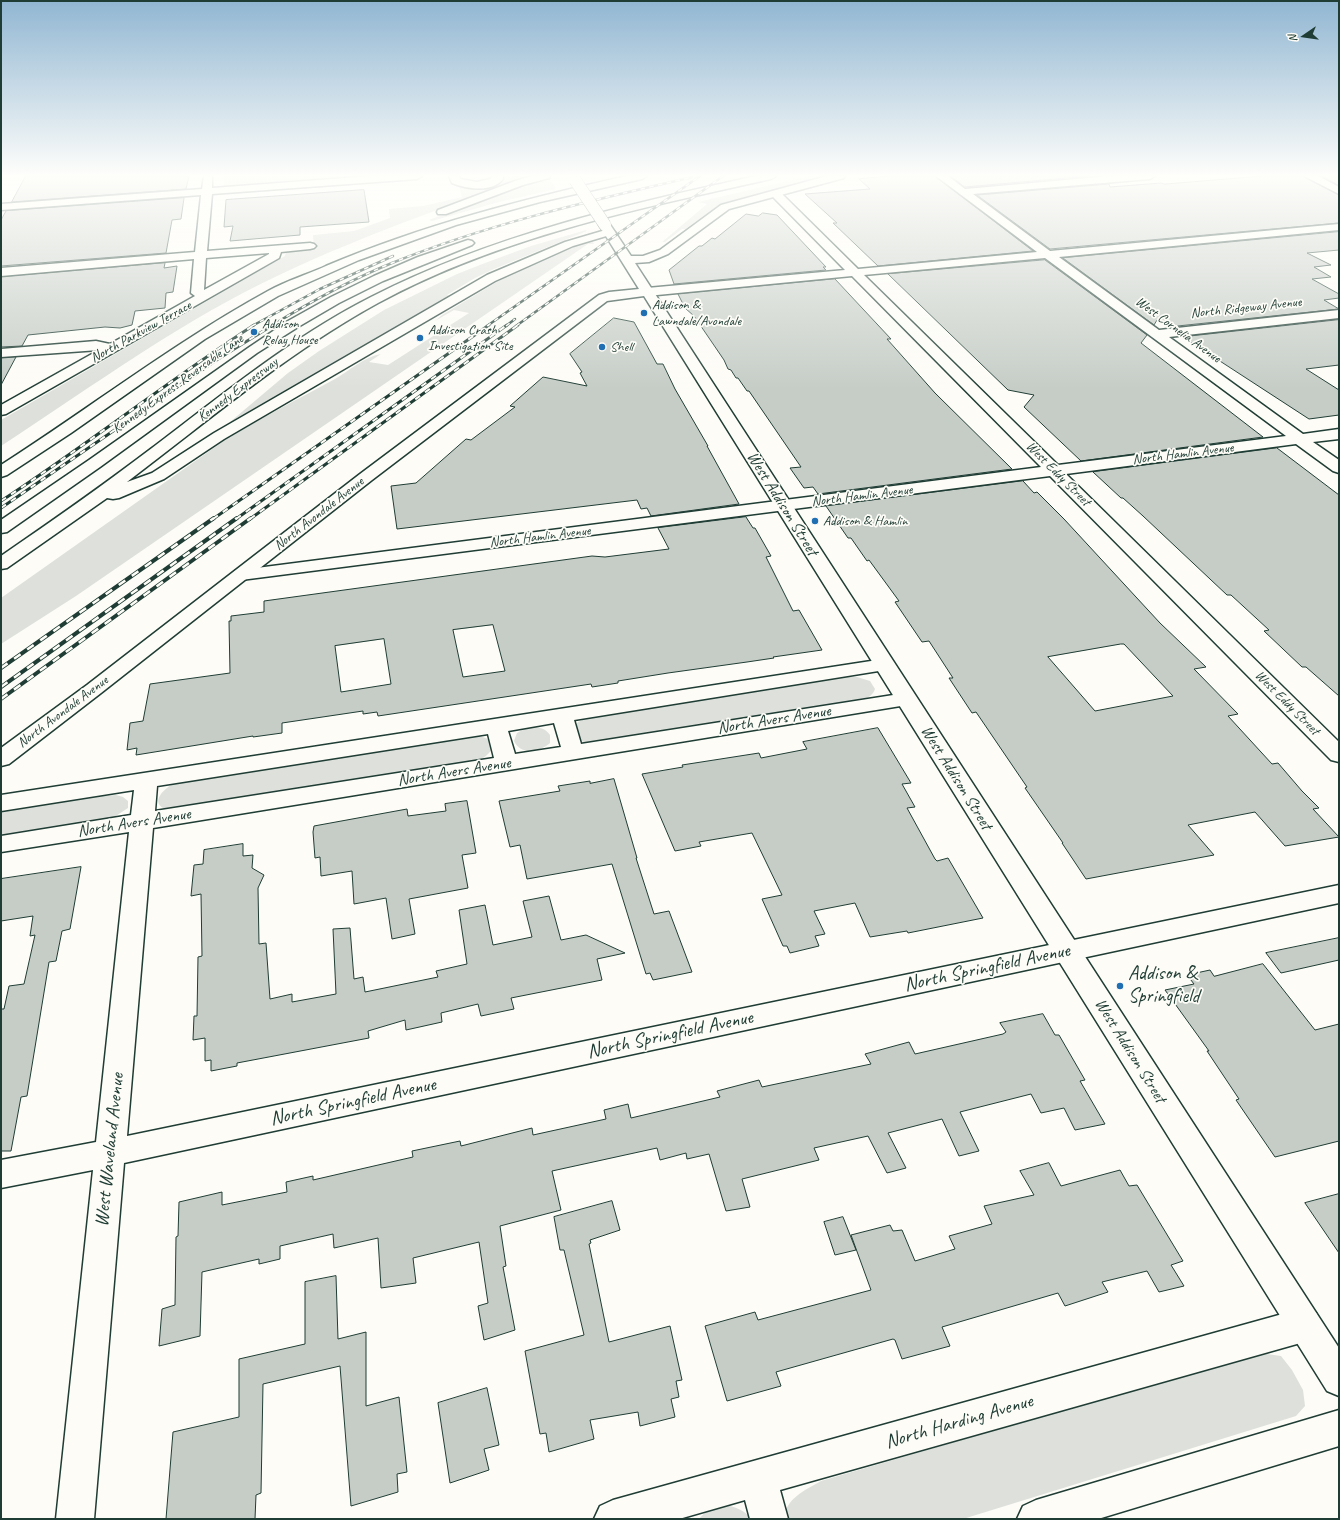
<!DOCTYPE html>
<html>
<head>
<meta charset="utf-8">
<style>
  body { margin:0 }
  #map { position:relative; width:1340px; height:1520px; overflow:hidden; background:#fdfcf7; font-family:Caveat,sans-serif }
  canvas { display:block }
  .frame { position:absolute; inset:0; border:2px solid #1f3d34; pointer-events:none }
  .north { position:absolute; left:1284px; top:16px; width:40px; height:40px; -webkit-text-stroke:3px #fdfcf7; paint-order:stroke; rotate:257deg; font-size:11px; font-weight:700; line-height:16px; text-align:center; color:#1f3d34 }
  .north::after { content:''; display:block; margin:auto; width:14px; height:18px; background:#1f3d34; clip-path:polygon(50% 0,100% 100%,50% 72%,0 100%) }
</style>
</head>
<body>
<div id="map">
<canvas width="1340" height="1520"></canvas>
<div class="frame"></div>
<div class="north">N</div>
</div>
<script>
const context = document.querySelector('canvas').getContext('2d');
context.lineJoin = 'round';
function fill(path, color) {
  context.fillStyle = color;
  context.fill(path, 'evenodd');
}
function strokePath(path, color, width, dash) {
  context.strokeStyle = color;
  context.lineWidth = width;
  context.lineCap = dash ? 'butt' : 'round';
  context.setLineDash(dash || []);
  context.stroke(path);
}
function write(font, color, halo, rows, align = 'center') {
  context.font = font + ' Caveat,sans-serif';
  context.lineWidth = 3.5;
  context.setLineDash([]);
  context.textBaseline = 'middle';
  context.strokeStyle = halo;
  context.fillStyle = color;
  for (const [text, x, y, turn = 0] of rows) {
    context.save();
    context.translate(x, y);
    context.rotate((+turn || 0) * Math.PI / 180);
    context.textAlign = isNaN(turn) ? turn : align;
    if (halo) context.strokeText(text, 0, 0);
    context.fillText(text, 0, 0);
    context.restore();
  }
}
fill(new Path2D(`
  M224 176H354L224 186Z
  M505 176H529C433 212 335 245 243 293 159 337 81 394 1 446V420L280 259 285 256 286 251 314 248 313 235 354 231 390 218 389 209 423 206 462 197 459 186 497 184 504 180Z
  M809 176H825L719 205 685 229H682L665 242H662L707 204 698 202Z
  M550 179 556 189 499 202 432 221 429 220 519 186Z
  M586 230 587 231 494 269 475 278 447 295 451 296 233 423 230 422 288 373 319 351 384 310 457 274 485 263 531 246Z
  M593 242 594 244H588L76 596 1 644V598L225 440C261 418 298 399 335 379 349 371 364 357 381 354L369 362 388 365 469 313 454 310 435 321 442 315 510 274 581 244Z
  M844 677H857L870 681 875 689C871 700 860 700 849 702L597 743H586L579 740 574 728 578 722 594 715Z
  M532 727C540 727 546 729 550 735V743C540 752 521 756 514 741L517 733 526 728Z
  M471 735C493 736 501 748 480 760L172 811C147 806 161 790 176 782Z
  M116 795 123 797 128 801V808L108 821 1 839V811L102 796Z
  M1267 1354 1281 1356 1292 1370 1303 1390 1305 1406 1296 1416 963 1519H784C785 1499 805 1490 821 1481L1252 1355Z
  M725 1505C736 1507 744 1510 752 1519H699C706 1510 714 1507 725 1505Z`), '#dde0db');
const building = new Path2D(`
  M26 176H189L186 189 12 202Z
  M889 176H935L1033 251 878 266 833 223H837L805 194 870 189 859 179Z
  M951 176H1090L965 187Z
  M1263 176H1303L1339 195V223L1050 249 977 195 1109 184 1110 187 1161 183 1164 184Z
  M1322 176H1339V185Z
  M364 190 369 222 300 227V235L230 241 233 226 224 227 226 200Z
  M184 198 181 219 172 220 166 253 1 266V220L6 211Z
  M763 213 777 215 826 267H823L826 270 674 284 669 270 699 246H702L712 238 715 239 746 214 758 216Z
  M1339 232V250L1307 253 1331 265 1314 267 1331 277 1312 279 1339 294V298L1324 300 1339 309 1168 327 1157 320 1154 325 1063 258Z
  M1045 260 1147 335 1141 343 1263 437 1081 461 1024 407 1034 395 1008 390 888 274Z
  M165 263 164 268 177 266 173 292 166 293 165 308 135 311 132 325 120 328 105 327 28 335 22 346 1 347V277Z
  M835 279 891 339H887L935 393 1012 469 818 494 813 487 804 488 790 468 801 467 749 391H747L738 378H736L731 370 728 369 724 360 694 316 685 308 678 294Z
  M614 318 634 322 657 364H663L675 389 708 446H707L739 504 651 516 647 508 641 509 637 500 397 529 391 486 416 483 466 439 471 440 515 407 510 406 543 377 587 386 580 373 582 372 570 354Z
  M1339 320V365L1306 369 1339 390V415L1309 419 1183 337Z
  M16 357 1 385V358Z
  M1277 448 1339 495V696L1306 667H1302L1264 631 1269 630 1231 595H1227L1143 516 1123 498H1121L1093 472Z
  M1023 481 1034 493 1037 492 1064 519 1160 623 1206 667 1194 669 1238 714 1228 716 1272 764 1278 763 1302 791 1319 808 1313 809 1339 837 1285 846 1255 812 1188 825 1214 855 1086 879 1062 843H1063L1034 801 1025 788 1027 787 976 712 972 713 949 678H953L929 641 922 642 895 602 899 601 869 560 867 561 851 538H848L826 506ZM1121 644H1124L1173 696 1095 711 1048 657Z
  M746 517 753 528H755L771 556 766 557 793 611 799 610 822 650 773 657 774 658 747 662 668 673 618 681V683L592 687 591 684 378 716 377 712 363 714V711L282 723V733L253 737V736L136 755 137 748 127 750 130 723 143 721 150 684 230 673 229 621H231V616L264 612V601L592 556 605 557 669 549 658 528ZM493 625 505 671 463 677 453 630ZM384 639 391 684 341 692 335 646Z
  M878 728 911 783 902 784 915 807 907 808 935 859 937 861 948 858 983 918 908 933 907 931 870 937 855 903 814 911 825 934 815 936 819 946 790 953 787 946H783L762 899 782 895 752 833 699 842 701 846 675 851 642 774 683 767 682 765 759 753 761 758 807 749 803 742Z
  M614 779 637 858H636L654 914 669 911 692 972 653 980 650 973 646 974 612 864 527 879 520 845 510 847 499 801 560 791 558 786 590 781V783Z
  M467 801 476 853 462 855 468 888 409 899 415 934 392 939 386 898 354 904 352 871 321 876 320 857 315 858 313 832 314 826 407 809 408 816 446 811 445 804Z
  M243 844V856L253 855 252 868 264 875 258 888 259 944 266 943 270 999 292 994V1002L336 994 333 929 350 928 354 979 363 977 365 992 438 977 436 971 467 964 459 910 485 905 493 945 532 937 523 901 549 896 561 940 586 935 625 953 597 959 602 980 511 998 514 1009 481 1016 478 1004 441 1013 442 1022 406 1030 405 1020 368 1031 369 1038 237 1063V1066L211 1071V1060L205 1061V1038L193 1040 194 1016H197L198 957 202 956 201 894 191 896 194 865 203 864 204 850Z
  M81 867 70 929 62 931 56 961 49 962 27 1096 21 1097 11 1151H1V1009H4L9 986 24 984 35 935 30 936 33 916 1 921V879Z
  M1339 938V960L1281 973 1266 953Z
  M1263 964 1315 1030 1339 1024V1141L1275 1157 1236 1100 1239 1099 1207 1051H1209L1165 990 1194 984 1187 975 1210 970 1214 976Z
  M1043 1014 1055 1035H1059L1085 1080 1080 1081 1105 1124 1075 1130 1064 1108 1041 1113 1031 1094 960 1112 979 1151 959 1156 942 1119 888 1133 906 1168 887 1173 868 1136 814 1148 819 1160 742 1179 750 1207 726 1211 709 1154 687 1159 686 1153 660 1160 657 1148 552 1171 561 1210 500 1226 506 1266 503 1267 515 1330 484 1340 478 1306 488 1303 479 1242 413 1258 416 1283 381 1288 378 1238 334 1248 333 1234 280 1246V1259L259 1264V1259L202 1272 200 1336 159 1346 162 1309 175 1305 176 1237 178 1236 179 1202 222 1192V1205L287 1192 286 1182 313 1176V1180L413 1157 412 1151 460 1141 461 1146 532 1128 533 1135 606 1119 604 1110 628 1104 631 1118 720 1097 717 1091 759 1080 762 1087 871 1064 865 1054 909 1042 915 1054 1003 1034 1006 1032 1000 1023Z
  M1049 1163 1061 1186 1120 1170 1129 1186 1137 1185 1183 1261 1171 1265 1184 1286 1159 1292 1147 1271 1102 1282 1108 1292 1065 1306 1058 1293 942 1327 950 1346 902 1359 895 1340 893 1339 776 1372 781 1386 727 1401 705 1326 755 1312 758 1320 871 1290 851 1235 890 1225 893 1231 902 1230 915 1261 955 1249 949 1236 992 1224 984 1206 1034 1195 1020 1171Z
  M1339 1194V1253L1305 1203Z
  M612 1201 620 1230 590 1240 591 1243 589 1244 609 1342 670 1326 682 1380 676 1381 679 1397 671 1399 675 1417 640 1426 638 1412 590 1420 594 1439 549 1452 546 1433 540 1434 525 1351 584 1335 564 1250H560L554 1217Z
  M843 1217 856 1250 835 1255 824 1222Z
  M336 1276 338 1339 366 1332V1406L399 1397 407 1472 397 1474 398 1492 351 1506 340 1366 263 1384 261 1493 256 1495 255 1519H166L173 1432 239 1417V1359L305 1344V1282Z
  M487 1388 499 1445 484 1449 489 1470 450 1483 438 1403Z`);
fill(building, '#c6cdc7');
strokePath(building, '#1f3d34', 1);
const street = new Path2D(`
  M204 176H212V188L372 176H422L417 179 212 194 207 251 310 243 314 244 316 246 314 248 310 249 281 252 279 258 6 414 1 415V405L99 350 1 357V349L96 341 110 344 195 296 191 293 194 259 1 276V268L195 252 201 195 1 210V204L202 189ZM269 253V254L204 290 206 258Z
  M449 176H459L460 179 477 182 490 179 493 176H503V179C492 193 467 189 452 183Z
  M936 176H948L965 189 1110 176H1155L1150 179 973 194 1050 251 1339 224V230L1059 257 1159 330 1339 310V318L1169 337 1303 434 1339 429V439L1313 442 1339 460V473L1333 471 1296 444 1066 474 1339 742V762L1331 760 1050 476 241 580 235 579 232 575 235 571 241 570 1041 467 852 276 647 296 643 295 641 292 643 289 647 288 845 270 772 196 771 194 776 191 780 192 858 269 1037 252ZM1045 258 1286 436 1058 465 864 275Z
  M1304 176H1318L1339 187V194Z
  M884 659 891 661 894 665 891 669 574 720 581 744 906 693 913 694 916 699 913 704 153 828 127 1136 1339 885V903L124 1163 94 1519H56L93 1170 1 1188V1160L96 1142 129 832 1 852V836L131 815 134 790 1 811V795ZM554 723 561 747 515 754 508 731ZM488 734 494 758 155 811 157 786Z
  M1304 1308 1316 1313 1321 1325 1316 1337 1304 1342 780 1490 788 1519H750L745 1500 679 1519H594L600 1506 613 1500Z
  M1339 1410V1446L1098 1519H1017L1023 1506 1036 1500Z`);
const secondary = new Path2D(`
  M827 176H845L844 178 729 209 668 254 649 262 635 263 1339 1348V1396L1327 1391 644 296 607 301 372 480 101 693 9 764 1 766V748L87 685 360 474 599 295 609 292 639 289 599 225 601 223H609L631 256H643L660 250 721 205Z`);
const highway = new Path2D(`
  M532 176H550L549 178 523 185 446 214H438L437 212 438 210 515 181Z
  M627 176H647L642 179 540 202 456 225 359 260 278 296 205 339 71 433 7 475 1 477V465C90 408 175 342 268 291 286 281 306 275 326 266 423 225 524 199 627 176Z
  M756 176H776L771 179C637 209 499 237 378 303 287 353 209 420 127 482L152 473 214 433 487 275 565 242 609 229 615 232 613 234 573 246 495 281 224 439 164 479 119 498 113 499 107 498 7 568 1 569V556C52 521 102 486 152 448 222 395 292 337 371 297 492 235 624 205 756 176Z
  M468 240 472 241 474 243 472 245 383 281 339 303 298 327 257 353 100 467 7 532 1 533V520L89 460 248 348 288 321 331 297 374 276 418 257Z`);
strokePath(street, '#1f3d34', 3);
strokePath(secondary, '#1f3d34', 3);
strokePath(highway, '#1f3d34', 3);
fill(street, '#fdfcf7');
fill(secondary, '#fdfcf7');
fill(highway, '#fdfcf7');
const railFar2 = new Path2D(`
  M252 326 320 289 393 256
  M271 326C310 302 350 280 392 263 490 223 594 200 697 176
  M487 326 700 176
  M506 326 515 319
  M516 326 723 176`);
const railFar1 = new Path2D(`
  M1 501C87 445 168 381 254 325
  M1 508 218 359 273 325
  M213 519 489 325
  M236 519 507 325
  M250 519 518 325`);
const rail = new Path2D(`
  M1 668 214 518
  M1 687 237 518
  M1 699 251 518`);
strokePath(railFar2, '#1f3d34', 2.5);
strokePath(railFar1, '#1f3d34', 3);
strokePath(rail, '#1f3d34', 4);
strokePath(railFar2, '#fdfcf7', 1.5, [4.5]);
strokePath(railFar1, '#fdfcf7', 2, [6]);
strokePath(rail, '#fdfcf7', 2.5, [8]);
const secondaryBridge = new Path2D(`
  M575 180 605 225`);
strokePath(secondaryBridge, '#1f3d34', 13, []);
strokePath(secondaryBridge, '#fdfcf7', 12);
const sky = context.createLinearGradient(0, 0, 0, 389);
sky.addColorStop(0, '#91b6d2');
sky.addColorStop(0.45, '#fefefb');
sky.addColorStop(1, '#fefefb00');
context.fillStyle = sky;
context.fillRect(0, 0, 1340, 389);
for (const [x, y, r, color] of [
  [644,313,4,"#1f6fb2"],
  [254,332,4,"#1f6fb2"],
  [420,338,4,"#1f6fb2"],
  [602,347,4,"#1f6fb2"],
  [815,521,4,"#1f6fb2"],
  [1120,986,4,"#1f6fb2"]
]) {
  const dot = new Path2D();
  dot.arc(x, y, r, 0, 2 * Math.PI);
  context.fillStyle = color;
  context.fill(dot);
  strokePath(dot, '#fdfcf7', 1.5);
}
write('14px', '#1f3d34', '#fdfcf7', [
  ["Addison &",652,305],
  ["Lawndale/Avondale",652,321],
  ["Addison",262,324],
  ["Relay House",262,340],
  ["Addison Crash",428,330],
  ["Investigation Site",428,346],
  ["Shell",610,347],
  ["Addison & Hamlin",823,521]
], 'left');
write('14px', '#1f3d34', '#fdfcf7', [
  ["North Ridgeway Avenue",1246,308,-6],
  ["West Cornelia Avenue",1178,330,36],
  ["North Parkview Terrace",141,332,-29],
  ["Kennedy Express Reversable Lane",178,384,-36],
  ["Kennedy Expressway",238,390,-37],
  ["North Hamlin Avenue",1183,454,-7],
  ["West Eddy Street",1058,474,45],
  ["North Hamlin Avenue",862,496,-7],
  ["North Avondale Avenue",319,514,-38],
  ["North Hamlin Avenue",540,537,-7],
  ["West Eddy Street",1287,703,45],
  ["North Avondale Avenue",63,712,-37]
]);
write('17px', '#1f3d34', '#fdfcf7', [
  ["West Addison Street",782,504,58],
  ["North Avers Avenue",774,720,-9],
  ["North Avers Avenue",454,772,-9],
  ["West Addison Street",956,778,58],
  ["North Avers Avenue",134,823,-9],
  ["West Addison Street",1130,1051,58]
]);
write('20px', '#1f3d34', '#fdfcf7', [
  ["North Springfield Avenue",987,968,-12],
  ["North Springfield Avenue",670,1035,-12],
  ["North Springfield Avenue",353,1102,-12],
  ["West Waveland Avenue",110,1150,-84],
  ["North Harding Avenue",959,1422,-16]
]);
write('20px', '#1f3d34', '#fdfcf7', [
  ["Addison &",1128,974],
  ["Springfield",1128,997]
], 'left');
</script>
</body>
</html>
